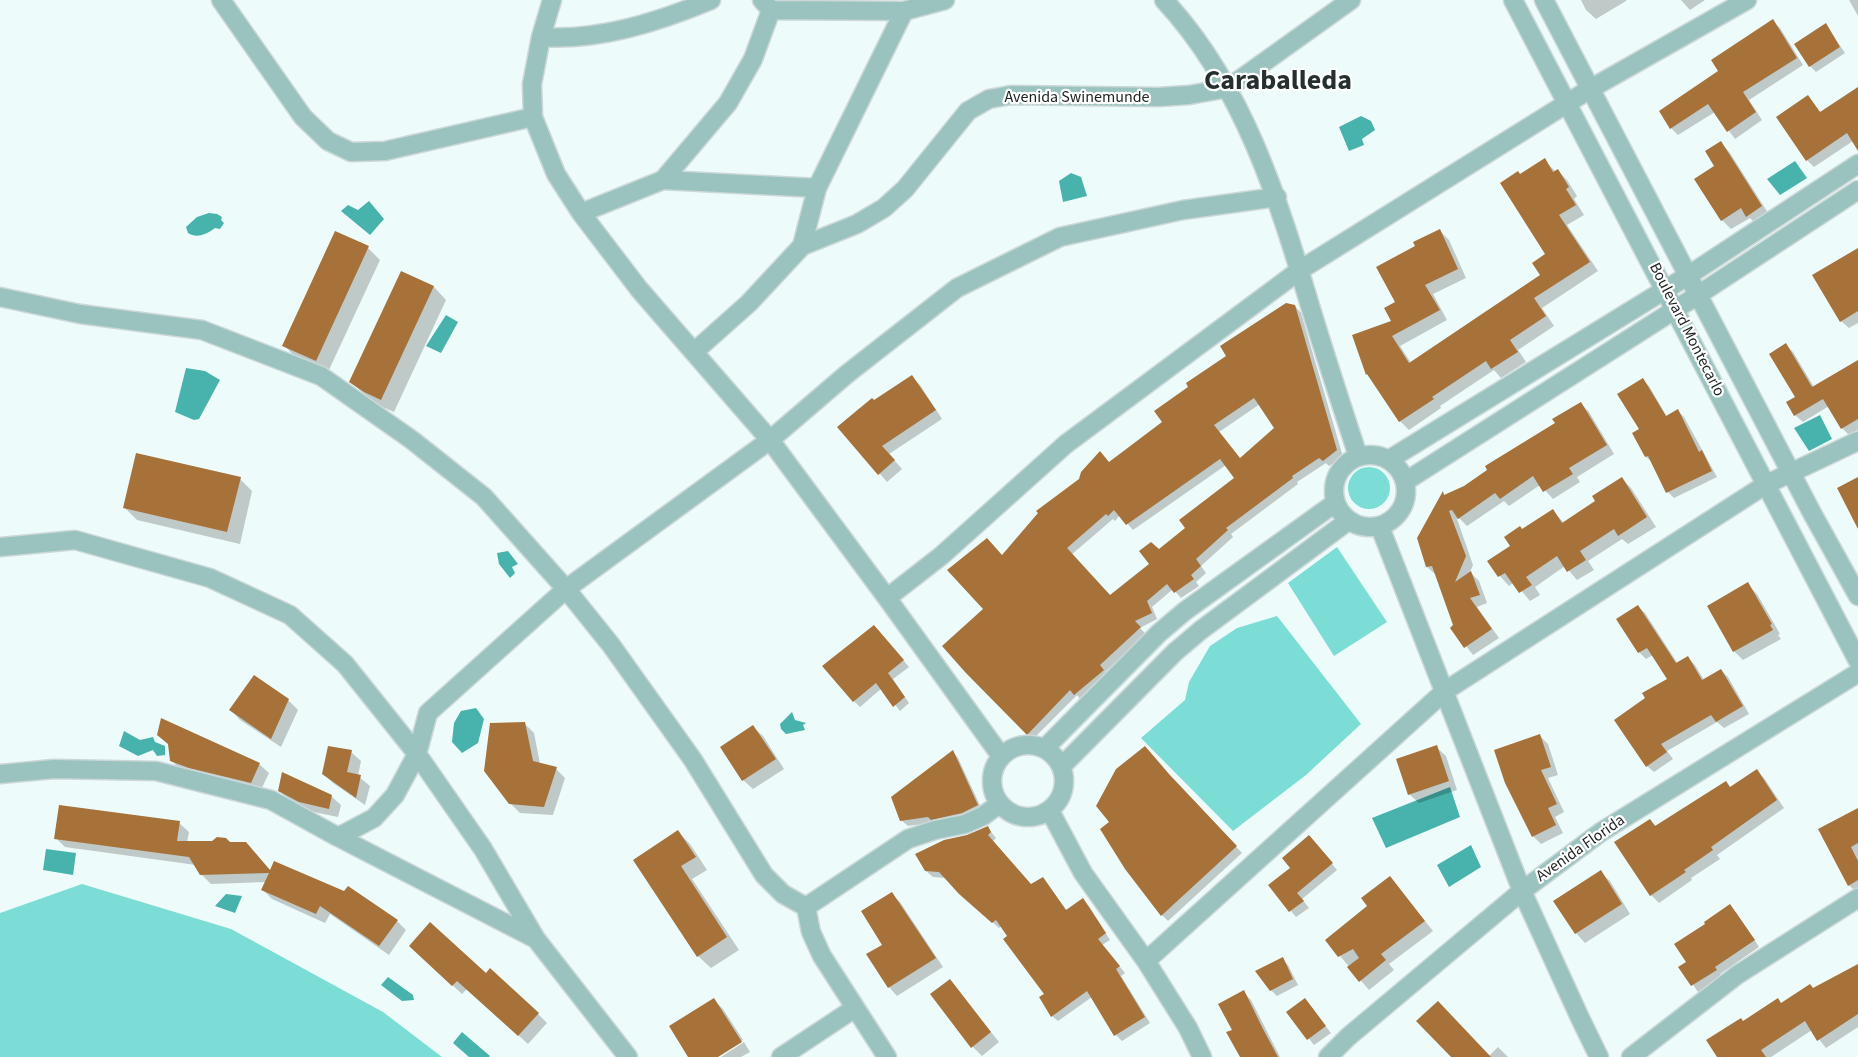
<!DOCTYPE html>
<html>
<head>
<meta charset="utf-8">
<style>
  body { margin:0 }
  canvas { display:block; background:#edfbfa }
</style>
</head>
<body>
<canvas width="1858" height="1057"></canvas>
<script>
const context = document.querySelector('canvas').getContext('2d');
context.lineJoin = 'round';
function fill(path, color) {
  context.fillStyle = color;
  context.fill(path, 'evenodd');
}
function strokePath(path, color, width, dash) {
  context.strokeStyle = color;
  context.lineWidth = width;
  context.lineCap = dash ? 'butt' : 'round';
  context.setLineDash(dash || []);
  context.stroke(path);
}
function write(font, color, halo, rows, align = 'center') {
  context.font = font + ' "Source Sans 3",sans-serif';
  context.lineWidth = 4.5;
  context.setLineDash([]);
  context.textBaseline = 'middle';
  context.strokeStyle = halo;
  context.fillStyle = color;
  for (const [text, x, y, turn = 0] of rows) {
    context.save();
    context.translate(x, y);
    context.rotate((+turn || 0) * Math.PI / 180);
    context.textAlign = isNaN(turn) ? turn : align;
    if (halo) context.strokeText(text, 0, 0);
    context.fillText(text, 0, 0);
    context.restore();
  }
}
fill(new Path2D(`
  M1348 488a21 21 0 1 1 42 0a21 21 0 1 1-42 0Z
  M1337 547 1387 622 1334 656 1288 583Z
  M1277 616 1361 724 1306 775 1233 831 1141 738 1185 700 1189 682 1210 646 1237 628Z
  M82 884 231 929 383 1012 442 1057H0V913Z`), '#7cddd6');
fill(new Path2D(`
  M1361 116 1371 121 1375 130 1362 139 1364 145 1349 151 1339 127Z
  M1795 161 1807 178 1780 195 1767 179Z
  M1071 173 1081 177 1087 196 1063 202 1059 181Z
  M369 201 384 219 370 235 341 211 348 205 358 210Z
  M209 213 217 214 222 217 221 220 224 223 220 229 215 228C207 234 197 239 188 233L186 227 197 217Z
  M446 315 458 322 441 353 426 346Z
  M186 368 205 371 220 380 199 419 194 420 175 412Z
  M1820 415 1832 439 1809 451 1794 428Z
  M508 551 518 564 512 567 515 573 510 578 499 564 497 553Z
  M476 708 484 719 478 743 462 753 452 742 454 723 461 711Z
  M792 712 795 720 806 723 803 725 805 730 786 734 781 729 780 724Z
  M124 731 140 740 153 737 155 742 165 746V755L157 756 153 750 138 756 119 746Z
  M1450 787 1460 817 1386 848 1372 818Z
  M1471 845 1481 867 1449 887 1437 865Z
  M46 849 76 853 73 875 43 870Z
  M226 894 242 896 235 913 215 906Z
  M388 977 413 995 414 1000 402 1001 381 985Z
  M462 1032 490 1056 489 1057H469L453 1043Z`), '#47b3ac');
fill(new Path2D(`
  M1581 0H1626V1L1596 19 1586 10Z
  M1681 0H1705L1690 10Z
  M1849 0H1858V16Z
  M1772 21 1780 28 1803 65 1749 100 1762 120 1735 139 1715 112 1678 135 1671 128 1720 72Z
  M1826 25 1845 53 1816 72 1810 66Z
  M1858 87V146L1853 141 1814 167 1807 160 1808 97 1821 113Z
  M1721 143 1730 153 1770 216 1757 225 1750 218 1731 229 1722 220 1717 167Z
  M1544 160 1556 172 1558 171 1567 180 1577 196 1574 199 1584 215 1567 225 1598 271 1542 308 1554 326 1518 350 1526 362 1501 378 1494 370 1440 406 1441 408 1409 430 1400 421 1367 374 1393 322 1397 303 1417 246 1440 231 1449 240 1466 278 1433 294 1447 320 1400 346 1411 363 1542 276 1547 255 1520 175Z
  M368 248 380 260 328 372 296 358 284 345Z
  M1858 249V323L1849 328 1841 321Z
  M401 273 434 287 446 300 394 412 378 405 364 394 351 382Z
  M1295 306 1301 313 1343 457 1329 466 1326 463 1297 482 1298 484 1231 534 1233 537 1201 566 1206 573 1196 582 1199 586 1181 598 1173 589 1152 607 1157 619 1140 628 1146 634 1105 672 1108 676 1081 700 1077 695 1033 739 966 671 1002 557 1109 463 1164 423 1228 356ZM1260 404 1276 428 1240 459 1219 432ZM1226 465 1236 478 1187 528 1159 551 1152 564 1111 596 1071 555 1113 519 1115 521 1120 515 1133 530Z
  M1786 345 1793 352 1814 387 1858 361V430L1849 435 1842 428 1829 406 1803 422 1795 415 1797 398Z
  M912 377 920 385 942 419 889 454 902 469 887 482 839 427Z
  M1643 380 1649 386 1667 417 1678 411 1684 417 1717 477 1674 498 1668 492 1652 462 1646 457 1641 430Z
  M1581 404 1589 412 1614 454 1577 477 1580 482 1553 499 1540 485 1509 506 1504 501 1467 526 1459 518 1457 519 1473 565 1470 572 1479 581 1487 603 1477 607 1499 638 1473 655 1452 628 1455 626 1436 575 1427 567 1445 496 1464 487 1557 423Z
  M240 479 252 491 240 544 137 520 124 507Z
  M1622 479 1631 488 1656 527 1628 544 1622 539 1588 561 1594 570 1577 580 1565 566 1535 587 1540 595 1530 601 1514 582 1509 586 1500 576 1489 561 1512 546 1523 531 1553 511 1564 523 1597 501Z
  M1747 584 1757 594 1780 634 1778 635 1781 639 1743 660 1734 651Z
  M1638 607 1645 613 1678 664 1688 658 1695 665 1704 680 1721 670 1728 677 1749 714 1724 728 1717 722 1667 751 1673 759 1654 772 1647 766V699L1669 679 1653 655 1646 659 1639 652 1618 620Z
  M880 633 909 667 893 679 909 703 900 711 882 688 860 707 854 701Z
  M288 700 298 710 281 747 240 720 231 710Z
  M525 724 534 733 540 764 556 769 565 778 553 815 520 813 510 803Z
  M753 727 763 736 784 769 753 789 743 780Z
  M1540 736 1548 744 1558 775 1548 778 1564 812 1555 817 1563 833 1541 844 1533 836Z
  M1436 747 1446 756 1457 790 1419 803 1409 794Z
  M351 752 361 761 358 776 370 786 365 805 333 783 323 773Z
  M953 752 958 758 983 812 936 822 908 826 901 820Z
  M171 760 259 764 269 773 260 792 181 770Z
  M1757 771 1764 778 1784 808 1717 855 1720 859 1691 878 1692 880 1659 903 1651 895 1650 820 1656 827 1731 788Z
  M1174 782 1242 853 1168 921 1162 915Z
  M280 791 331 796 341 805 338 817 309 811 289 800Z
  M1858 815V894L1849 885 1820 830Z
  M179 823 189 832 187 842 271 871 397 921 406 930 389 955 330 914 325 923 272 899 263 890 266 882 211 884 201 874 196 865 65 847 56 838Z
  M988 828 996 838 993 841 1031 886 1043 878 1067 911 1083 900 1089 906 1110 940 1102 945 1125 973 1121 976 1150 1023 1122 1041 1116 1035 1092 997 1058 1021 1052 1016 1046 994 1002 926 999 928 967 900 946 878 933 877 926 871 968 836Z
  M678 832 690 844 707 870 692 879 739 950 711 968 698 956 635 860Z
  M1315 843 1337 870 1302 899 1309 908 1296 917 1270 886 1293 868Z
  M1600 872 1610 881 1630 914 1585 943 1576 933Z
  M1390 878 1433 931 1389 964 1394 970 1369 990 1340 956 1369 906Z
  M891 894 900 902 943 967 897 996 889 987Z
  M1736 912 1759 947 1720 974 1722 977 1698 992 1681 967 1688 963Z
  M420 955 486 975 538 1014 547 1023 528 1044 467 989 462 994Z
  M1282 959 1288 965 1298 985 1277 996 1271 990Z
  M1858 966V1027L1826 1048 1812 1030 1771 1057H1719L1743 1022 1813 990Z
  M950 981 999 1042 982 1056 973 1047Z
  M1243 992 1251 1000 1280 1057H1242L1234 1030Z
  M714 1000 723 1009 743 1040 715 1057H690Z
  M1310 1006 1331 1033 1314 1045 1288 1012Z
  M744 1042 750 1052 741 1057H721Z
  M1498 1047 1508 1057H1453L1489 1056Z`), '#0003');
fill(new Path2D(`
  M1773 19 1797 58 1743 92 1756 112 1727 132 1708 104 1670 129 1659 111 1718 71 1711 60Z
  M1826 23 1840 47 1809 67 1794 44Z
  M1858 87V151L1847 133 1806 161 1776 117 1808 95 1820 112Z
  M1721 141 1762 206 1746 217 1741 208 1721 221 1694 179 1714 166 1705 151Z
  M1545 158 1553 172 1558 169 1569 187 1566 189 1576 205 1559 215 1590 262 1534 298 1546 316 1510 340 1518 352 1491 369 1486 361 1432 397 1434 399 1399 422 1367 374 1366 375 1352 335 1391 321 1384 308 1395 302 1376 267 1415 246 1413 242 1440 229 1458 269 1425 285 1440 310 1392 336 1409 363 1540 275 1532 263 1545 254 1500 183 1518 171 1520 174Z
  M335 231 369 246 316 361 282 346Z
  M1858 248V311L1840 322 1812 275Z
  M401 271 434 286 381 400 364 392 349 382Z
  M1286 303 1295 305 1337 450 1323 461 1319 458 1292 476 1293 478 1226 528 1228 530 1196 559 1201 566 1191 575 1194 579 1174 593 1167 584 1147 601 1152 613 1135 621 1141 627 1100 665 1104 670 1074 695 1070 690 1027 735 965 672 942 646 983 609 947 570 987 538 1002 555 1038 513 1036 511 1079 479 1081 472 1100 451 1109 462 1162 422 1154 411 1188 387 1186 383 1226 356 1220 346ZM1254 398 1274 428 1240 458 1214 425ZM1220 459 1234 478 1179 520 1185 528 1159 549 1151 542 1139 551 1149 564 1110 595 1067 548 1106 514 1108 516 1114 510 1126 525Z
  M1786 343 1812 387 1858 360V419L1841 429 1823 399 1794 416 1786 402 1795 397 1769 354Z
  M912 375 936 410 882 446 895 460 878 475 837 427 872 398 874 400Z
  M1643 378 1666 416 1678 409 1699 452 1702 450 1712 471 1666 493 1648 456 1645 457 1632 433 1639 429 1617 394Z
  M1581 402 1607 445 1569 468 1573 474 1543 492 1533 476 1500 499 1495 493 1458 519 1452 510 1449 511 1466 556 1455 582 1471 571 1480 595 1470 598 1492 629 1464 648 1450 628 1453 625 1432 566 1426 567 1417 538 1443 491 1444 495 1464 486 1487 470 1485 466 1555 423 1552 419Z
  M136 453 241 477 227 532 123 508Z
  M1622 477 1647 517 1618 536 1614 529 1580 551 1586 560 1567 572 1557 556 1526 577 1532 585 1519 593 1505 573 1498 577 1487 561 1510 546 1504 537 1520 526 1522 529 1553 509 1562 523 1595 501 1592 496Z
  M1858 477V529L1837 488Z
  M1748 582 1772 624 1770 625 1773 630 1733 652 1707 606Z
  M1638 605 1676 663 1688 656 1702 680 1721 669 1743 706 1716 722 1711 715 1661 744 1667 752 1646 767 1614 720 1645 698 1642 693 1667 679 1647 648 1638 653 1616 619Z
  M874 625 904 660 888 673 905 697 893 707 876 683 853 702 822 666Z
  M254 675 289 699 271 739 229 710Z
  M161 718 260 763 251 783 189 768 170 761 168 744 157 735Z
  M525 722 533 761 557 767 544 807 509 804 484 771 490 723Z
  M753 725 776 759 742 781 720 747Z
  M1540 734 1551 767 1541 770 1557 804 1548 808 1556 825 1532 837 1505 783 1494 750Z
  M1437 745 1449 781 1408 795 1396 759Z
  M328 746 352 750 347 772 361 775 356 798 322 774Z
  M1145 746 1169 774 1237 846 1161 916 1125 869 1100 829 1109 822 1096 806 1116 769Z
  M953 750 978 805 962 813 931 820 928 817 900 821 891 797Z
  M1757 769 1777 800 1711 847 1713 850 1684 870 1686 872 1650 896 1614 842 1650 819 1655 826 1726 781 1730 787Z
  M282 772 332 795 329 809 299 802 278 791Z
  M59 805 180 821 177 841H212L217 837 226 838 230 842H246L270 870 274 861 344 891 348 886 398 920 379 946 320 906 316 914 261 890 269 873 200 875 189 857 54 839Z
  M1858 808V843L1851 847 1858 861V880L1848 886 1818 829Z
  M988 826 991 832 988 835 1031 884 1043 877 1066 910 1083 898 1106 933 1098 939 1120 966 1116 969 1145 1017 1114 1036 1087 991 1051 1017 1039 997 1044 994 1003 939 1007 936 996 920 992 923 959 894 939 872 925 871 915 854 944 840 967 835Z
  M678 830 696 857 681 866 727 937 697 957 633 860Z
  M1309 835 1333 863 1297 893 1304 901 1289 912 1268 885 1290 868 1282 858Z
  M1601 870 1622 904 1575 934 1553 901Z
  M1390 876 1425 921 1381 954 1386 960 1359 982 1347 967 1359 958 1353 949 1338 957 1325 940 1367 906 1361 898Z
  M892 892 936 958 888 988 866 954 882 945 861 911Z
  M1730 904 1755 940 1715 967 1717 970 1691 986 1678 967 1686 962 1674 944 1705 924 1704 922Z
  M430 922 486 973 490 968 539 1013 518 1036 457 981 452 986 409 946Z
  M1283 957 1293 979 1270 991 1255 971Z
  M1858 964V1014L1817 1041 1805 1021 1761 1050 1766 1057H1717L1706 1040 1741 1018 1743 1021 1778 998 1781 1003 1810 984 1813 988Z
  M950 979 991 1032 971 1048 930 994Z
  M1244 990 1263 1029 1278 1057H1240L1226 1032 1232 1030 1218 1004Z
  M714 998 742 1042 718 1057H688L669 1026Z
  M1305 998 1326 1026 1307 1040 1286 1012Z
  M1438 1001 1491 1057H1451L1416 1021Z`), '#a7713a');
const minor = new Path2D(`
  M221 0 303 117 328 141 351 152 385 151 533 117
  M552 0 541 37 532 84 533 117 556 174 581 213 639 289 770 440 887 598 1001 756
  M762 0 771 10 904 11 945 0
  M1164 0C1244 86 1278 199 1311 309 1326 358 1342 407 1358 456
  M1513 0 1858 661
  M1544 0 1812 513 1858 596
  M541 37C599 41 658 22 711 0
  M663 180 728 103 753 59 771 10
  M581 213 663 180 817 188
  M802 246 817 188 904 11
  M0 297 80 314 202 330 321 376 412 440 484 497 566 589 611 645 693 760 764 875 783 894 806 907 811 932 822 956 887 1057
  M694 352 749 303 802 246 857 224 884 208 905 189 968 111 989 99 1011 95 1158 97 1189 95 1228 88 1351 0
  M1334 491a36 36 0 1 1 72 0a36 36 0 1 1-72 0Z
  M1390 459 1689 275 1858 164
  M1406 481 1698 295 1858 190
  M1380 527 1522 891 1580 1018 1599 1057
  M0 547 75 540 210 578 290 615 345 664 417 754 483 849 536 939 628 1057
  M887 598 941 556 1066 444 1300 270 1590 89 1747 0
  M992 781a36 36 0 1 1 72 0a36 36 0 1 1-72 0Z
  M1045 748 1159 633 1185 611 1335 503
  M1062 766 1175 652 1201 630 1348 521
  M0 774 54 769 156 771 271 800 338 837 536 939
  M1050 811 1083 873 1146 961 1188 1028 1202 1057
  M338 837 374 818 395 795 417 754 428 713 566 589 770 440 847 374 957 288 1060 237 1183 210 1277 197
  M806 907 908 839 935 830 965 824 983 816 999 804
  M1146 961 1445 691 1765 485 1858 441
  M781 1057 855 1008
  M1328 1057 1348 1037 1522 891 1601 832 1858 673
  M1631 1057 1737 975 1858 898`);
strokePath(minor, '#ccd8d7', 21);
strokePath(minor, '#9ac3bf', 18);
write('16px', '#1c2121', '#fff', [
  ["Avenida Swinemunde",1077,98],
  ["Boulevard Montecarlo",1686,330,63],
  ["Avenida Florida",1581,849,-35]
]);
write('bold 28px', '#242f2e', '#fff', [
  ["Caraballeda",1278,83]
]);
</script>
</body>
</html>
